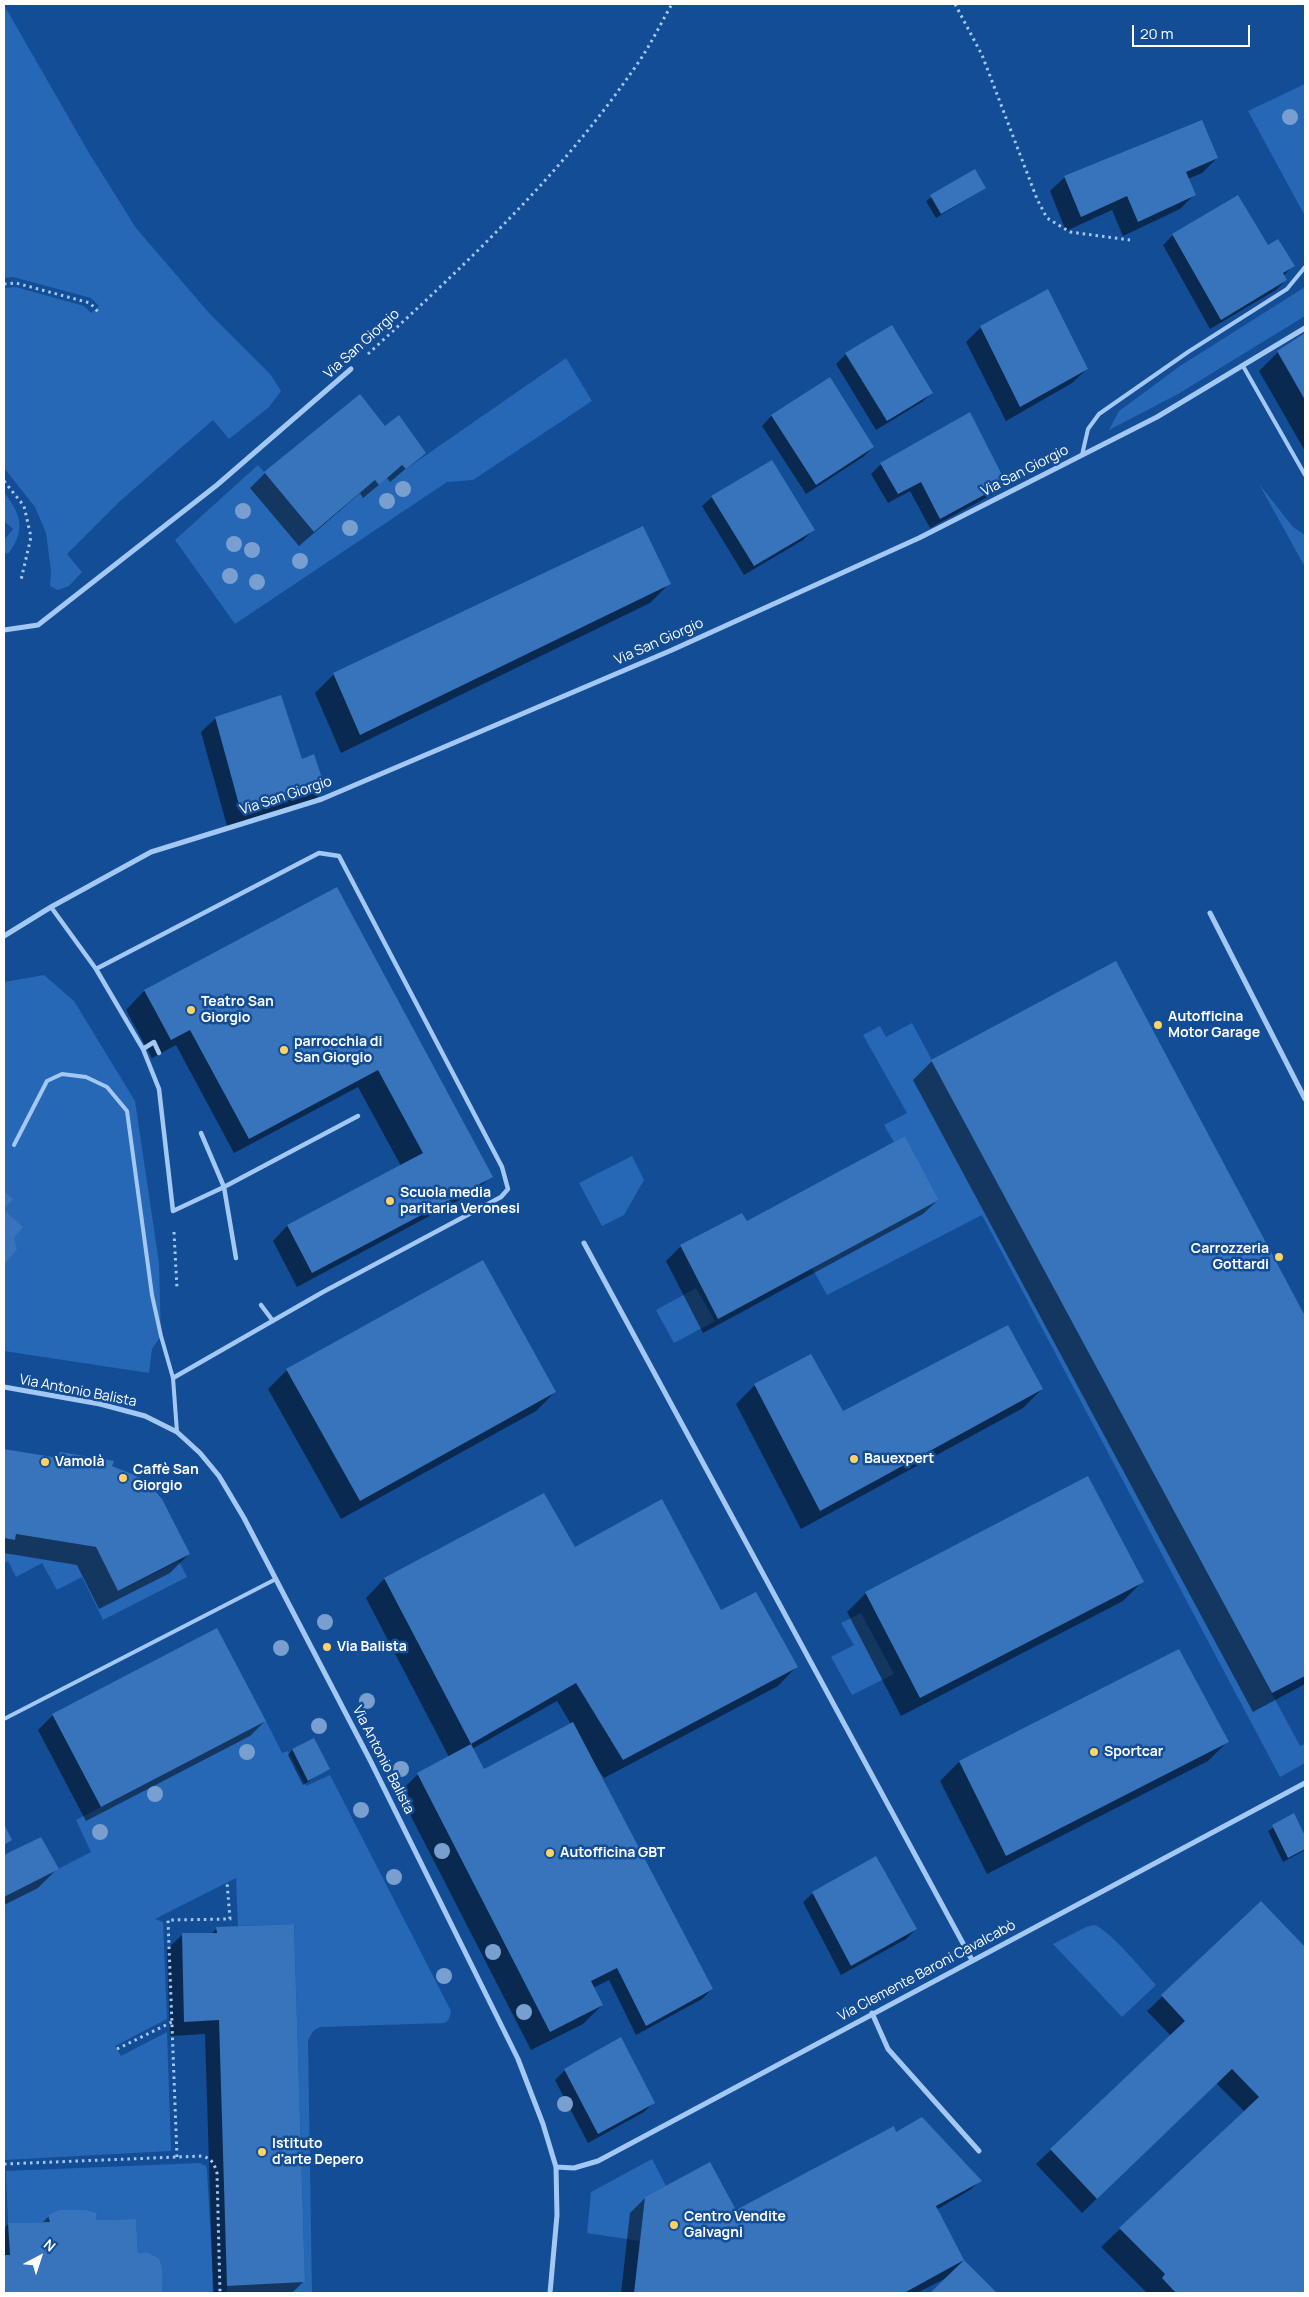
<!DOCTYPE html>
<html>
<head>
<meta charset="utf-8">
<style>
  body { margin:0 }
  #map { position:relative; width:1309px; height:2297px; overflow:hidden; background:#134d96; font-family:Manrope,sans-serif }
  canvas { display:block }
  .frame { position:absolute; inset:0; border:5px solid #fff; pointer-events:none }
  .north { position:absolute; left:15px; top:2232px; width:50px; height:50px; -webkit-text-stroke:4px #134d96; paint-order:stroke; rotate:40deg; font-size:14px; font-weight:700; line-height:20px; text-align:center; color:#fff }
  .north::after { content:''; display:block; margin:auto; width:18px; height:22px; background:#fff; clip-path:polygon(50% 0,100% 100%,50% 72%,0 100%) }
  .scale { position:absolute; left:1132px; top:25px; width:118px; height:22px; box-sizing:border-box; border:2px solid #fff; border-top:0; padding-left:6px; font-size:15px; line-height:18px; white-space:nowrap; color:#fff; -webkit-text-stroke:4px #134d96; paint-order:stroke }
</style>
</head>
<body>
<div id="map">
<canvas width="1309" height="2297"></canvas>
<div class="frame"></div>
<div class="north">N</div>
<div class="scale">20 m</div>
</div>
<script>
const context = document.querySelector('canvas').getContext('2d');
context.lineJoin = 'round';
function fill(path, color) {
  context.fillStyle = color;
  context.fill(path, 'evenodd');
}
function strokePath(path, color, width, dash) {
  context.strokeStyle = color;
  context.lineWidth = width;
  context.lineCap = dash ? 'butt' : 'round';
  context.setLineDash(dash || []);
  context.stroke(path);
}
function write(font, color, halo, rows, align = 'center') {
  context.font = font + ' Manrope,sans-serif';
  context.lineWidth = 5;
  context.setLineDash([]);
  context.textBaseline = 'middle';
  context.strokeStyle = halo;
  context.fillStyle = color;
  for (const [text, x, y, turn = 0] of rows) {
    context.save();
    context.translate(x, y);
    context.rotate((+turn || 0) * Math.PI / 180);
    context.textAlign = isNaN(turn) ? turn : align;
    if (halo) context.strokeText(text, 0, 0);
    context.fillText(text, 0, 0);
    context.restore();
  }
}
fill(new Path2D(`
  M4 5 89 153 136 228 209 313 270 374 281 391 269 407 229 439 213 420 119 502 67 554 82 572 69 586 58 590 50 586 51 571 46 533 35 507 4 468V288L16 287 84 306 91 313 99 306 91 298 13 277 4 278Z
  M1305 84V216L1248 111Z
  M1305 287V316L1178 394 1109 430 1119 411 1180 366Z
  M566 358 592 401 473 480 447 482 235 624 175 540 258 465 315 532 375 480 402 465 406 469Z
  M1259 484 1293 527 1305 535V567Z
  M4 492C21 515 26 529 9 553L4 554V540L13 529 4 521Z
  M44 975 74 1001 135 1101 159 1263 161 1336 152 1349 149 1373 4 1351V982Z
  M912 1023 1300 1746 1305 1744V1763L1280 1777 982 1215 827 1295 812 1268 939 1200 905 1136 894 1142 884 1125 907 1113 863 1035 880 1026 886 1037Z
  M632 1156 644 1180 624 1215 602 1226 579 1183Z
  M696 1288 715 1321 674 1343 656 1310Z
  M16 1534 96 1547 119 1591 179 1561 187 1577 103 1620 82 1577 57 1590 42 1563 16 1577 8 1561 4 1563V1538L15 1540Z
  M861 1613 894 1674 852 1695 831 1657 854 1645 841 1623Z
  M266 1721 282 1753 288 1751 306 1786 330 1775 451 2011 449 2019 445 2023 321 2027C313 2029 311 2034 308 2041L312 2293H227V2286L305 2282 294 1924 238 1926 236 1878 155 1919 163 1922 167 2019 115 2046 121 2056 167 2032 171 2151 4 2160V1897L91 1852 76 1820Z
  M1094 1925C1110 1930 1143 1971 1156 1985L1122 2017 1053 1944 1086 1927Z
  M652 2159 666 2186 645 2197 640 2241 587 2233 591 2192Z
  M200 2163 206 2166 207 2171 214 2293H162V2267L159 2258 147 2252 138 2253 136 2219 96 2220 97 2213 58 2210 48 2215 50 2222 8 2223 6 2171Z`), '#2667b6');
fill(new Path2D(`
  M1217 158 1202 173 1188 179 1195 194 1180 209 1123 236 1112 210 1066 231 1050 191 1065 177Z
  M975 170 985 188 936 218 926 201Z
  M1173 235 1267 247 1293 266 1283 276 1286 280 1276 290 1210 329 1163 245Z
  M981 327 1087 369 1072 383 1006 421 966 342Z
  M1305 334V451L1259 371 1278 352Z
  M846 354 932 393 922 402 876 430 836 364Z
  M829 378 873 447 863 457 806 494 762 426 771 416Z
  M360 395 385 428 424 453 390 482 387 478 363 498 360 493 299 546 250 488 265 473Z
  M881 464 1005 483 995 493 930 528 910 491 888 503 871 474Z
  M712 497 813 530 803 540 744 575 702 506Z
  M669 584 650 603 341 753 315 693 334 674Z
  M216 718 301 760 325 790 310 804 227 826 201 732Z
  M336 889 491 1176 476 1191 297 1287 273 1241 287 1226 401 1166 358 1087 234 1153 176 1045 152 1058 126 1010 144 991Z
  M1116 963 1305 1319V1684L1253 1712 913 1080 932 1061Z
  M938 1200 923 1214 703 1333 666 1261 681 1246 747 1223Z
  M4 1212 22 1228 13 1238 15 1249 4 1264Z
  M287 1370 555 1392 536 1411 341 1519 268 1389Z
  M755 1385 843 1413 1042 1389 1023 1408 801 1529 736 1404Z
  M4 1451 55 1459 60 1454 111 1466 189 1554 170 1573 99 1609 77 1565 4 1553Z
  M544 1494 575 1549 721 1612 796 1667 778 1686 604 1778 599 1771 598 1772 712 1989 702 1999 636 2035 609 1980 593 1988 602 2005 583 2024 531 2050 399 1793 418 1774 449 1757 366 1598 384 1579ZM557 1701 571 1724 483 1771 472 1749Z
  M1142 1582 1123 1601 901 1716 847 1612 866 1593Z
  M1179 1650 1227 1742 1208 1761 987 1874 940 1781 959 1762Z
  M53 1715 265 1721 250 1736 86 1821 38 1730Z
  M313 1740 328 1769 303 1785 288 1755 292 1750Z
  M1294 1815 1305 1839V1850L1283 1862 1268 1831Z
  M40 1838 57 1869 38 1888 4 1905V1857Z
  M813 1893 916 1929 906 1939 841 1975 803 1902Z
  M1261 1903 1305 1949V2293H1147L1101 2247 1244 2111 1216 2083 1082 2213 1036 2164 1171 2036 1147 2011Z
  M217 1928 304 2281 292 2293H213L205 2034 170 2036 167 1949 182 1935 211 1934Z
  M565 2070 653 2103 644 2112 588 2143 555 2080Z
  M896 2134 980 2181 970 2190 936 2210 964 2262 995 2293H932L948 2277 917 2293H621L630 2213 645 2198 729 2214Z
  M49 2216 94 2222 137 2254 160 2268V2293H4V2229L8 2224 42 2223Z`), '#0007');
fill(new Path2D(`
  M1202 120 1218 158 1186 172 1196 195 1138 222 1127 196 1081 217 1064 176Z
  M975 169 986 188 941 214 930 195Z
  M1238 195 1268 245 1278 239 1295 266 1283 273 1287 280 1221 320 1172 234Z
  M1048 289 1088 369 1020 407 980 326Z
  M892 325 933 393 887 421 845 353Z
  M1305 333V400L1277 351Z
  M830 377 874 447 816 485 771 415Z
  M360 394 385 426 399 415 426 453 406 469 402 465 379 485 375 480 314 532 264 472Z
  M970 412 1006 483 940 519 921 482 898 494 880 463Z
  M772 460 815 530 754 566 711 496Z
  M643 526 671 584 360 735 333 673Z
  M281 695 302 759 314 754 326 790 241 812 215 717Z
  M337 887 493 1177 312 1273 287 1225 423 1153 378 1070 249 1139 190 1030 171 1040 144 990Z
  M1116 961 1305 1316V1676L1272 1693 931 1060Z
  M905 1136 939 1200 718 1319 680 1245 742 1213 747 1221Z
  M4 1191 13 1199 4 1209Z
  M4 1210 23 1227 14 1238 17 1249 4 1265Z
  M483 1260 556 1392 360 1501 286 1369Z
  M1008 1325 1043 1389 820 1511 754 1384 811 1354 843 1411Z
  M4 1449 58 1458 60 1452 114 1461 112 1466 139 1477 149 1484 162 1499 190 1554 118 1591 96 1547 16 1534 15 1540 4 1538Z
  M1088 1476 1144 1582 920 1698 865 1592Z
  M544 1493 575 1547 662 1499 721 1610 756 1592 798 1667 623 1760 576 1683 471 1744 484 1769 573 1722 713 1989 646 2026 617 1968 591 1981 603 2005 550 2032 417 1773 471 1744 384 1578Z
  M217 1628 266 1721 101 1807 52 1714Z
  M1179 1649 1229 1742 1006 1856 959 1761Z
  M314 1738 330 1769 308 1781 292 1749Z
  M1294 1813 1305 1836V1849L1288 1858 1272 1825Z
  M4 1824 12 1840 4 1845Z
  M41 1837 59 1869 4 1897V1855Z
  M876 1856 917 1929 851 1966 812 1892Z
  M1261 1901 1305 1947V2293H1176L1162 2278 1165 2274 1119 2228 1259 2097 1232 2069 1097 2199 1050 2149 1185 2021 1161 1995Z
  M294 1924 305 2282 227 2286 219 2020 184 2022 182 1933H217L216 1927Z
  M621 2037 655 2103 598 2134 564 2069Z
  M922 2117 982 2181 936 2206 964 2260 904 2293H634L645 2197 710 2162 736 2210 894 2126 896 2132Z
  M58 2210H85L97 2213 96 2220 136 2219 138 2253 147 2252 159 2258 162 2267V2293H4V2255H10L8 2223 50 2222 48 2215Z
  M964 2260 997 2293H930Z`), '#3774bc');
strokePath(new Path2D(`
  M955 4 982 55 1037 199 1047 218 1070 232 1130 240
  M4 284 16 283 90 303 100 314
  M368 354C469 261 565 172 642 57 653 40 662 21 672 4
  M4 481 24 506 31 537 21 580
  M174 1232 177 1289
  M117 2049 172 2022
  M177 2157 168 1920 230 1919 227 1882
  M4 2164 202 2156C212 2159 214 2163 217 2173L220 2293`), '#a3c8f3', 3, [2.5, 4]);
strokePath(new Path2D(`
  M1243 366 1305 475
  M1082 455 1088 429 1099 414 1188 352 1287 289 1305 267
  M14 1145 47 1081 62 1074 86 1077 107 1087 127 1111 152 1295 161 1336 173 1378 177 1432
  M4 1719 276 1579`), '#a3c8f3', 4);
strokePath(new Path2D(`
  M51 907 96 969 143 1049 159 1089 173 1211 224 1187 358 1116
  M96 969 319 853 339 856 502 1167 508 1189 501 1197 323 1292 173 1378
  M143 1049 154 1042 159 1053
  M201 1133 224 1187 236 1258
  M261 1305 273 1321`), '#a3c8f3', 4.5);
strokePath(new Path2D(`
  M4 630 38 625 217 485 351 369
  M1210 913 1305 1099
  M4 936 51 907 151 852 322 799 672 650 919 538 1157 417 1305 328
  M584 1243 972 1960
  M4 1387 100 1404 145 1416 177 1432 200 1453 219 1476 244 1518 370 1760 518 2059 543 2124 556 2167 557 2215 550 2293
  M872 2013 888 2049 979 2151
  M556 2167 574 2168 598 2161 1305 1783`), '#a3c8f3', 5);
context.fillStyle = '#789fcf';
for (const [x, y] of [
  [1290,117],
  [403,489],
  [387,501],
  [243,511],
  [350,528],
  [234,544],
  [252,550],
  [300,561],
  [230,576],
  [257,582],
  [325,1622],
  [281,1648],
  [367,1701],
  [319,1726],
  [247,1752],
  [401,1769],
  [155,1794],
  [361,1810],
  [100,1832],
  [442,1851],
  [394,1877],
  [493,1952],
  [444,1976],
  [524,2012],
  [565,2104]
]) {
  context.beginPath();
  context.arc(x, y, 8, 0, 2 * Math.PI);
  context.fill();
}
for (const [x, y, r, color] of [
  [191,1010,5,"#ffd265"],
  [1158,1025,5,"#ffd265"],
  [284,1050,5,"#ffd265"],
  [390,1201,5,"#ffd265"],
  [1279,1257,5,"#ffd265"],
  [854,1459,5,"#ffd265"],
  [45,1462,5,"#ffd265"],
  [123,1478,5,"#ffd265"],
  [327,1647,5,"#ffd265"],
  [1094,1752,5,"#ffd265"],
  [550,1853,5,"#ffd265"],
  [262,2152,5,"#ffd265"],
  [674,2225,5,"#ffd265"]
]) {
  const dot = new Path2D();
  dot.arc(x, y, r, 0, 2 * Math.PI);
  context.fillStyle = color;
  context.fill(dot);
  strokePath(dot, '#134d96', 2);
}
write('14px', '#fff', '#134d96', [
  ["Via San Giorgio",362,344,-42],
  ["Via San Giorgio",1025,471,-27],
  ["Via San Giorgio",659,642,-24],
  ["Via San Giorgio",286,796,-18],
  ["Via Antonio Balista",78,1391,11],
  ["Via Antonio Balista",383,1760,63],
  ["Via Clemente Baroni Cavalcabò",927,1971,-28]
]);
write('bold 14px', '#fff', '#134d96', [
  ["Teatro San",201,1002],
  ["Giorgio",201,1018],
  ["Autofficina",1168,1017],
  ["Motor Garage",1168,1033],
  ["parrocchia di",294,1042],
  ["San Giorgio",294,1058],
  ["Scuola media",400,1193],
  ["paritaria Veronesi",400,1209],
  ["Carrozzeria",1269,1249,"right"],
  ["Gottardi",1269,1265,"right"],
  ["Bauexpert",864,1459],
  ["Vamolà",55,1462],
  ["Caffè San",133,1470],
  ["Giorgio",133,1486],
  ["Via Balista",337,1647],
  ["Sportcar",1104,1752],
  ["Autofficina GBT",560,1853],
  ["Istituto",272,2144],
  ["d'arte Depero",272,2160],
  ["Centro Vendite",684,2217],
  ["Galvagni",684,2233]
], 'left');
</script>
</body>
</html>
